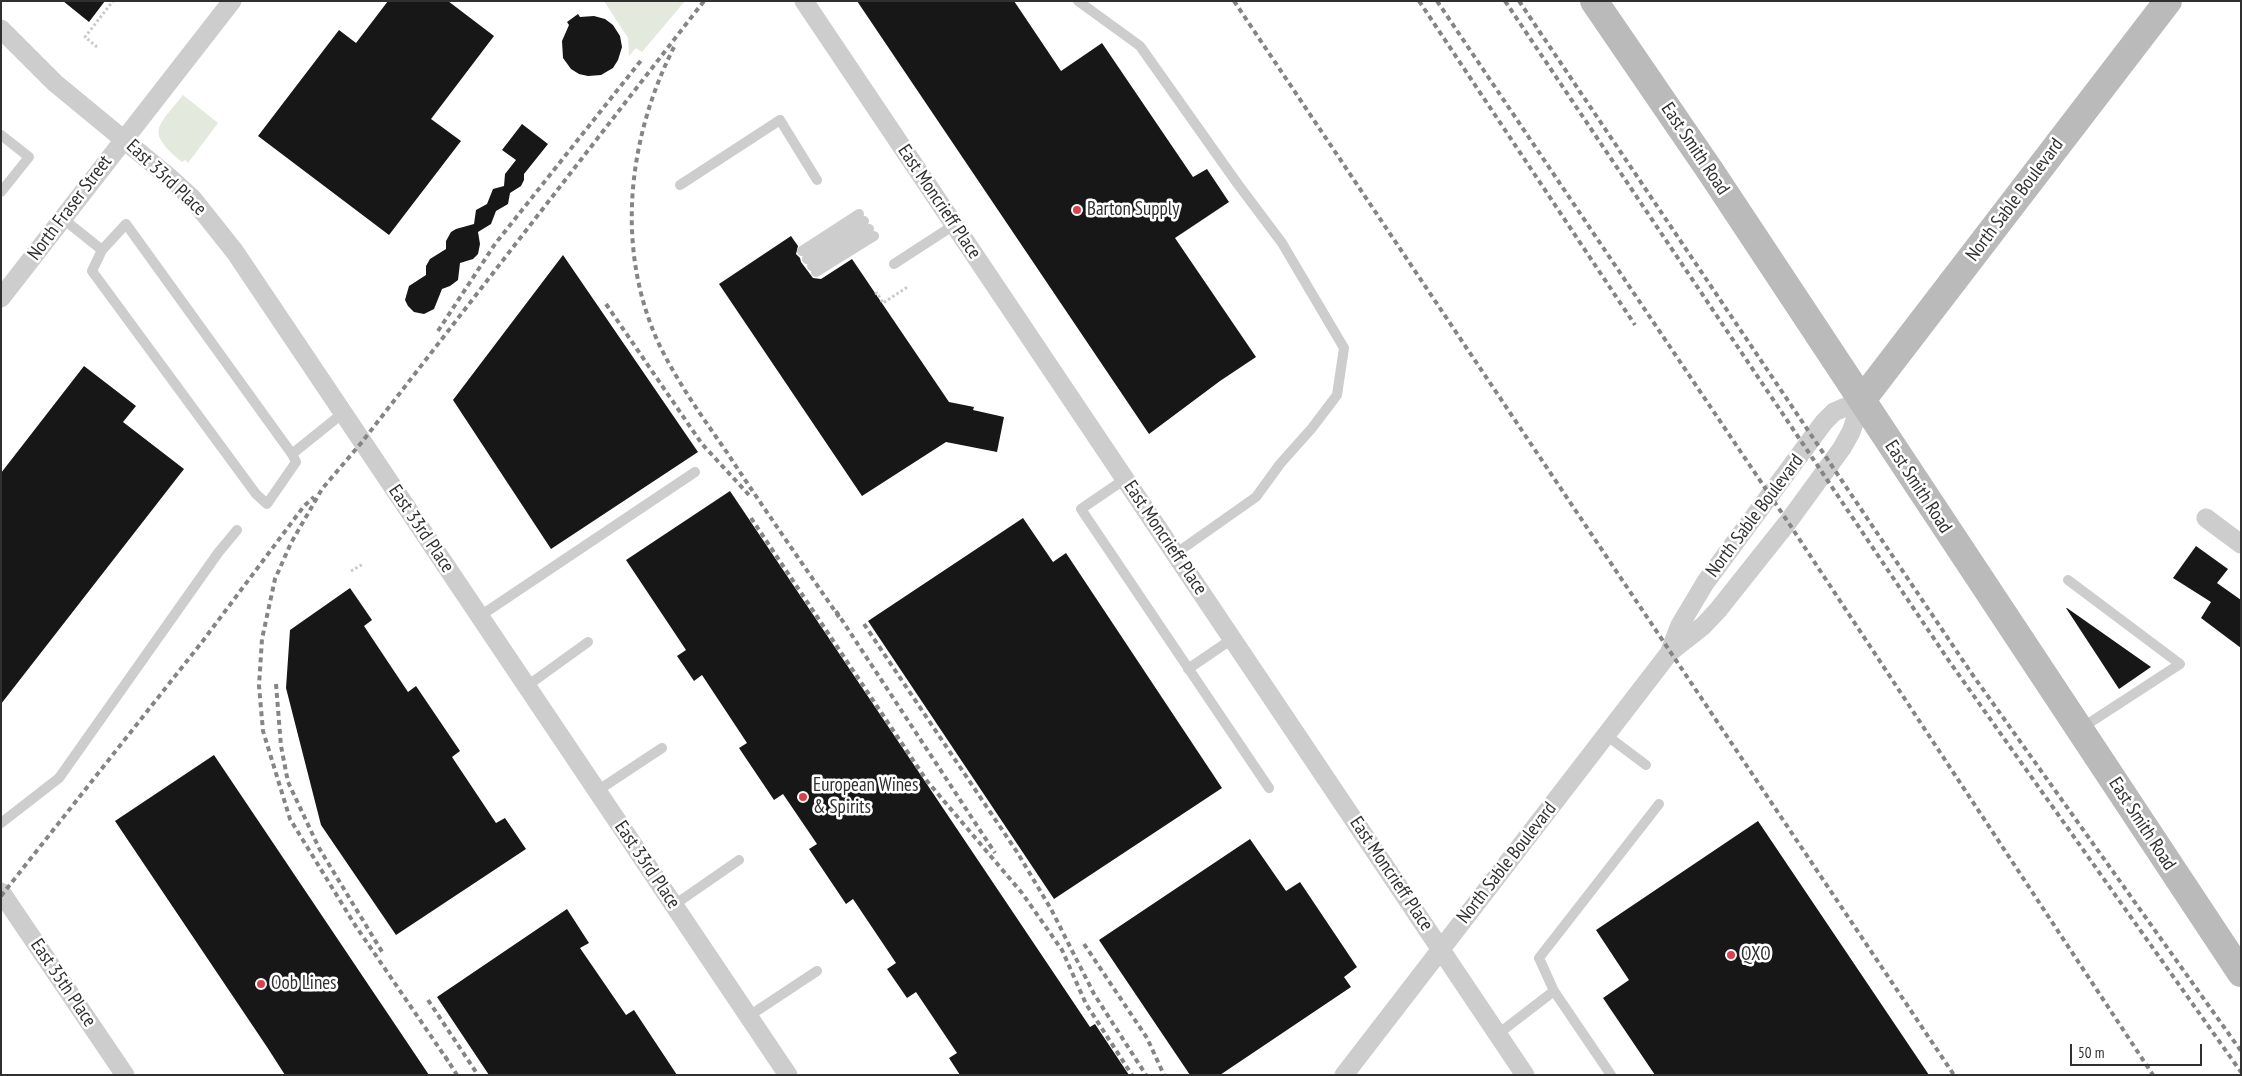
<!DOCTYPE html>
<html>
<head>
<meta charset="utf-8">
<style>
  body { margin:0 }
  #map { position:relative; width:2242px; height:1076px; overflow:hidden; background:#fff; font-family:"PT Sans Narrow",sans-serif }
  canvas { display:block }
  .frame { position:absolute; inset:0; border:2px solid #303030; pointer-events:none }
  .scale { position:absolute; left:2070px; top:1044px; width:132px; height:22px; box-sizing:border-box; border:2px solid #303030; border-top:0; padding-left:6px; font-size:15px; line-height:18px; white-space:nowrap; color:#303030; -webkit-text-stroke:4px #fff; paint-order:stroke }
</style>
</head>
<body>
<div id="map">
<canvas width="2242" height="1076"></canvas>
<div class="frame"></div>
<div class="scale">50 m</div>
</div>
<script>
const context = document.querySelector('canvas').getContext('2d');
context.lineJoin = 'round';
function fill(path, color) {
  context.fillStyle = color;
  context.fill(path, 'evenodd');
}
function strokePath(path, color, width, dash) {
  context.strokeStyle = color;
  context.lineWidth = width;
  context.lineCap = dash ? 'butt' : 'round';
  context.setLineDash(dash || []);
  context.stroke(path);
}
function write(font, color, halo, rows, align = 'center') {
  context.font = font + ' "PT Sans Narrow",sans-serif';
  context.lineWidth = 5;
  context.setLineDash([]);
  context.textBaseline = 'middle';
  context.strokeStyle = halo;
  context.fillStyle = color;
  for (const [text, x, y, turn = 0] of rows) {
    context.save();
    context.translate(x, y);
    context.rotate((+turn || 0) * Math.PI / 180);
    context.textAlign = isNaN(turn) ? turn : align;
    if (halo) context.strokeText(text, 0, 0);
    context.fillText(text, 0, 0);
    context.restore();
  }
}
fill(new Path2D(`
  M604 1H685L642 52 636 48 629 56 628 38Z
  M183 95 218 123 188 163 185 160 182 162C145 131 157 128 183 95Z`), '#e3e9dd');
fill(new Path2D(`
  M63 1H105L89 22Z
  M388 1H448L494 36 431 119 461 141 389 235 258 136 339 30 356 43Z
  M857 1H1014L1061 71 1102 43 1193 177 1207 169 1229 202 1175 238 1256 357 1220 381 1149 434Z
  M578 14 580 17 594 16 605 19 613 25 620 36 622 47 618 60 613 68 601 75 588 76 579 74 571 69 563 58 562 41 569 25 567 22Z
  M522 124 548 144 524 174V180L521 186 510 193 508 204 496 211 491 224 478 232 480 244 478 254 473 259 460 263 458 280 450 286 442 289 434 309 424 314 414 312 408 306 405 300 409 286 426 275V266L430 259 446 249V241L451 232 456 229 474 224 476 210 487 204 493 189 504 186 505 174 516 160 502 150Z
  M791 236 798 246 796 254 800 258 801 262 813 278 821 279 852 259 949 402 974 407 973 410 1004 417 997 452 946 442 862 496 719 284Z
  M563 255 698 452 551 549 453 400Z
  M84 366 136 406 123 422 184 469 1 704V473Z
  M730 491 1090 1027 1095 1024 1129 1075H960L949 1058 957 1053 916 992 907 998 887 969 896 963 853 899 846 904 809 849 817 844 783 794 774 800 739 748 747 743 702 675 694 681 677 656 686 650 626 560Z
  M1023 518 1053 562 1066 553 1222 788 1054 899 868 621Z
  M2196 546 2228 569 2217 583 2241 600V648L2201 618 2211 602 2173 578Z
  M350 588 372 620 364 626 408 692 416 686 460 751 452 757 496 823 505 818 526 849 396 935 321 825 286 688 290 630Z
  M2066 608H2067L2151 667 2119 689Z
  M214 755 429 1075H285L267 1047 115 821Z
  M1758 821 1929 1075H1655L1603 998 1629 980 1596 930Z
  M1250 839 1286 891 1300 882 1357 967 1344 977 1351 987 1220 1075H1190L1099 940Z
  M567 909 589 943 580 948 626 1015 634 1010 677 1075H489L437 997Z`), '#171717');
strokePath(new Path2D(`
  M97 47 85 37 113 1
  M875 294 877 293 883 303 909 286
  M351 571 363 564`), '#cacaca', 3, [2.5, 2.5]);
strokePath(new Path2D(`
  M1078 1 1140 46 1237 183 1282 243 1344 348 1337 395 1312 428 1280 464 1256 497 1175 554
  M1 135 29 157 1 192
  M680 185 780 120 817 180
  M62 218 102 250 126 224 292 454 343 413
  M102 250 92 271 256 494 267 504 296 462 292 454
  M802 251 859 214
  M807 259 864 221
  M894 264 954 225
  M812 266 869 229
  M816 272 874 236
  M1125 479 1081 509 1269 788
  M2068 580 2180 664 2080 729
  M480 616 695 472
  M1188 669 1232 639
  M527 686 588 642
  M1606 735 1646 765
  M597 791 662 748
  M1 823 59 778 218 553 237 530
  M674 905 739 860
  M749 1016 817 971
  M1498 1034 1554 991
  M1611 1075 1554 991 1539 958 1659 804`), '#cdcdcd', 10);
strokePath(new Path2D(`
  M804 1 1525 1075
  M1 29 55 83 169 177 192 198 235 252 788 1075
  M1 298 232 1
  M2206 518 2241 544
  M1670 651 1680 625 1705 583 1824 422 1834 412 1862 400
  M1 892 125 1075
  M1344 1075 1670 652 1703 626 1718 610 1788 522 1842 448 1851 432 1862 400`), '#cdcdcd', 19);
strokePath(new Path2D(`
  M1594 1 1711 172 2241 973
  M1862 400 2168 1`), '#bababa', 28);
strokePath(new Path2D(`
  M1234 1 1954 1075
  M1419 1 1635 325
  M1437 1 1788 522 2153 1075
  M1505 1 1949 661 2241 1072
  M1519 1 1972 674 2241 1051
  M674 47C628 138 615 247 658 342 677 382 703 418 728 454 764 509 802 563 839 617
  M606 304 702 444 749 495
  M438 331 495 244 643 58
  M751 518 927 781 1022 893 1062 950 1086 1004 1132 1075
  M836 611 995 853
  M864 624 1017 852 1051 909 1094 994 1146 1075
  M276 684 281 746 288 782 319 848 384 955
  M1 896 202 642 304 506 314 497
  M1084 944 1147 1038 1164 1075
  M428 1000 478 1075
  M445 1056 457 1075
  M448 1061 355 925 290 819 263 731 259 686 262 639 275 579 291 543 322 489 362 442 704 1`), '#858585', 4, [5, 4]);
for (const [x, y, r, color] of [
  [1077,210,5,"#d8424c"],
  [803,797,5,"#d8424c"],
  [1731,955,5,"#d8424c"],
  [261,984,5,"#d8424c"]
]) {
  const dot = new Path2D();
  dot.arc(x, y, r, 0, 2 * Math.PI);
  context.fillStyle = color;
  context.fill(dot);
  strokePath(dot, '#fff', 2);
}
write('19px', '#303030', '#fff', [
  ["East Smith Road",1695,149,56],
  ["East 33rd Place",166,178,43],
  ["North Sable Boulevard",2015,200,-53],
  ["East Moncrieff Place",939,202,56],
  ["North Fraser Street",70,208,-53],
  ["East Smith Road",1918,487,57],
  ["North Sable Boulevard",1755,516,-53],
  ["East 33rd Place",421,529,56],
  ["East Moncrieff Place",1165,538,56],
  ["East Smith Road",2142,824,57],
  ["North Sable Boulevard",1507,863,-52],
  ["East 33rd Place",647,865,56],
  ["East Moncrieff Place",1391,874,56],
  ["East 35th Place",63,983,56]
]);
write('19px', '#303030', '#fff', [
  ["Barton Supply",1087,210],
  ["European Wines",813,786],
  ["& Spirits",813,808],
  ["QXO",1741,955],
  ["Oob Lines",271,984]
], 'left');
</script>
</body>
</html>
